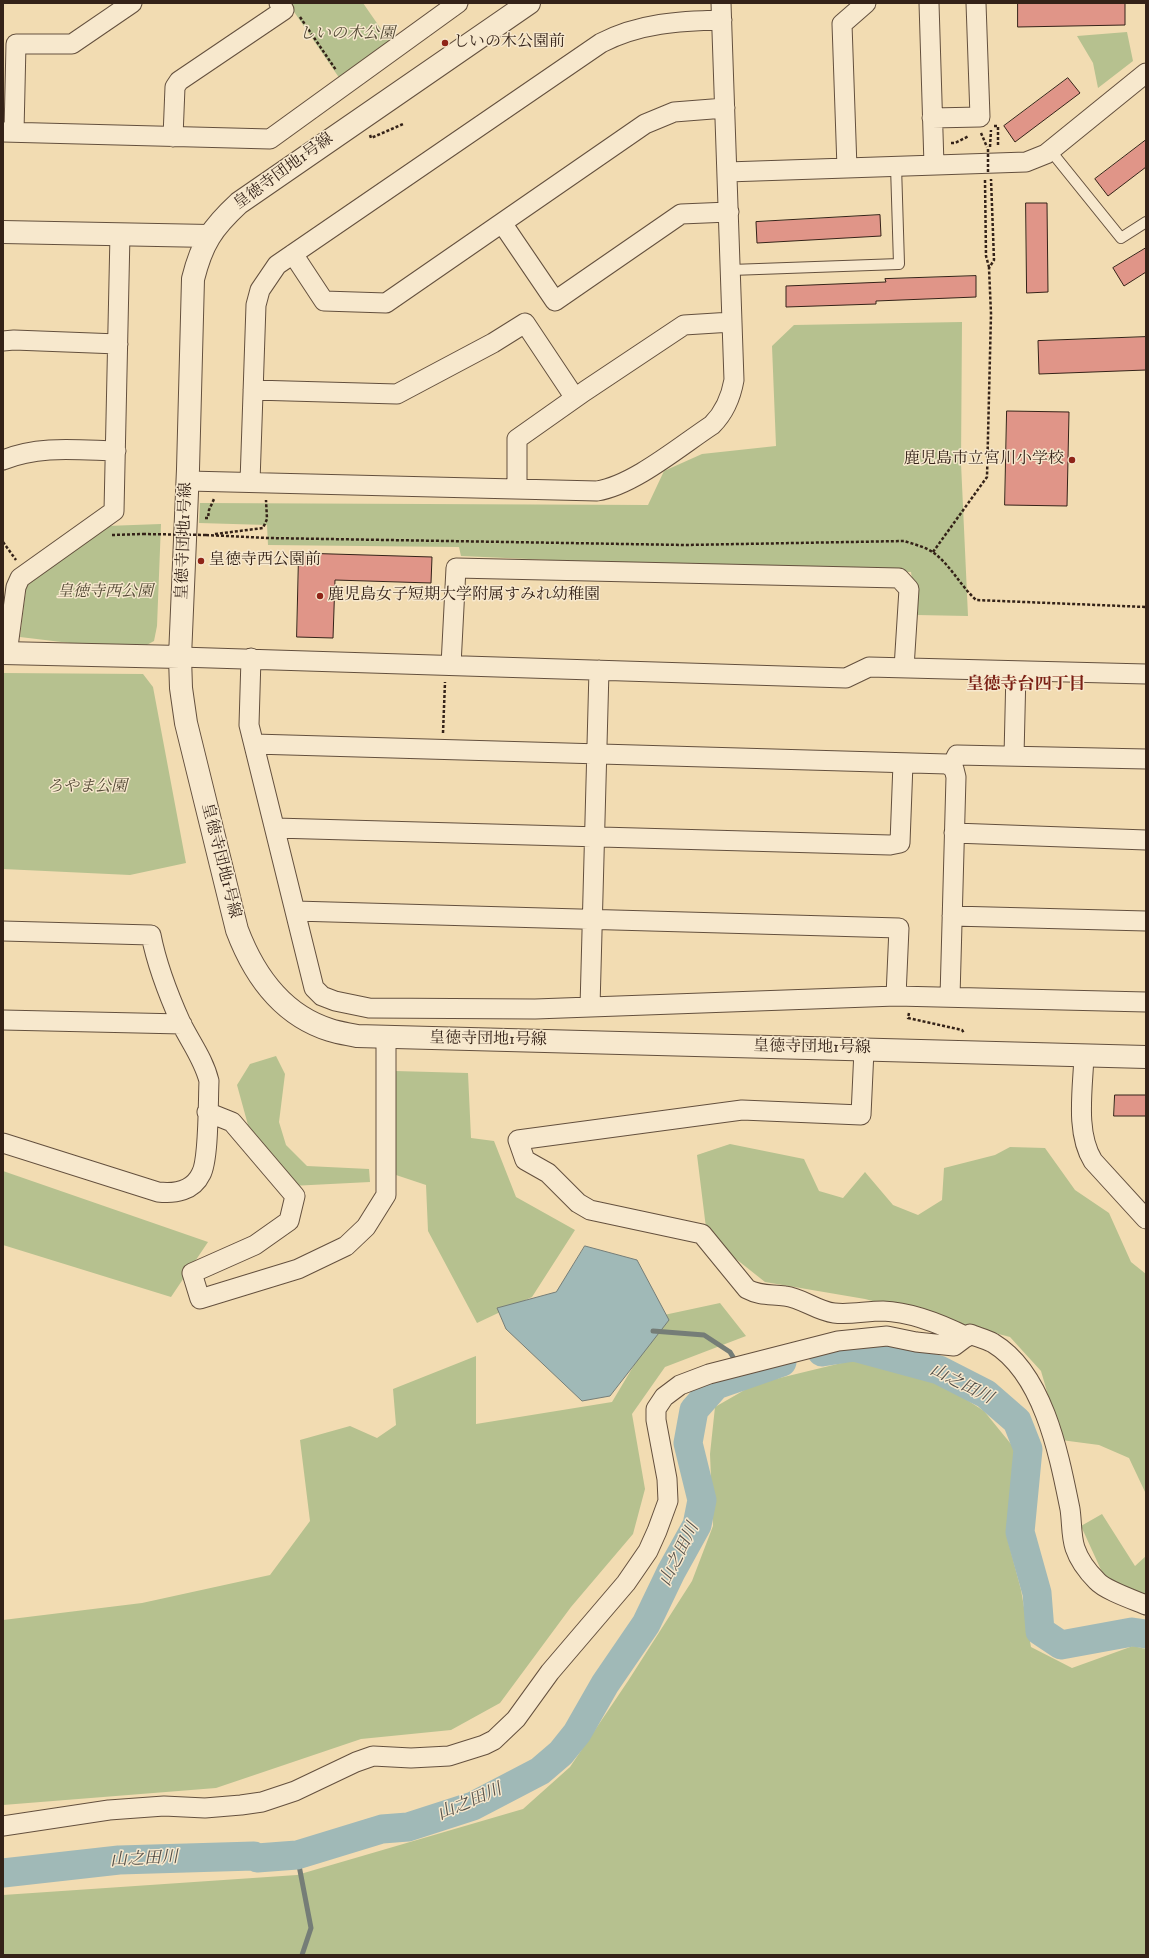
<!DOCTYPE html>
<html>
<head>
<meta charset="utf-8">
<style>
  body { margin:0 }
  #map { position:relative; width:1149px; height:1958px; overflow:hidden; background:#f2dcb2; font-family:"IM FELL DW Pica",serif }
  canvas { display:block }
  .frame { position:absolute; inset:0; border:4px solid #342218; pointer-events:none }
</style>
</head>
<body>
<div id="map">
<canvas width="1149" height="1958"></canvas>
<div class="frame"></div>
</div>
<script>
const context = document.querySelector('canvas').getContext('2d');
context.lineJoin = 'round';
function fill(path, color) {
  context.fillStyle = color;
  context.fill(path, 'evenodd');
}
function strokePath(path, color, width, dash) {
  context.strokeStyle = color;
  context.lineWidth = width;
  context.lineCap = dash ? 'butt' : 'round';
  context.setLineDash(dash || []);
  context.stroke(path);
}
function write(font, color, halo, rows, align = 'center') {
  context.font = font + ' "IM FELL DW Pica","Noto Serif JP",serif';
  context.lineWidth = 3;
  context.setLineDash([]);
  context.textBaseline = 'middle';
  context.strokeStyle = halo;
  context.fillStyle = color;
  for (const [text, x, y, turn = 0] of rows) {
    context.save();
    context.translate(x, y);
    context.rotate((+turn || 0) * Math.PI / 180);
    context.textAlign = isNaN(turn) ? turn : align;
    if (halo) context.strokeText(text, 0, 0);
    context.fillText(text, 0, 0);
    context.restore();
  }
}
fill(new Path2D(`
  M288 3H363L390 42 340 79Z
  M1127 32 1133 61 1098 88 1093 63 1077 36Z
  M962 322 961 463 968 616 917 615 911 572 777 570 461 556 459 547 268 545 267 525 199 523 200 503 648 505 664 471 702 454 776 446 772 346 794 325Z
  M161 524 157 626 154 641 136 651 20 637 26 589 29 580 106 526Z
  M3 673 143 674 153 687 186 863 130 875 3 869Z
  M276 1056 285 1074 279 1122 286 1145 307 1166 369 1169 370 1182 291 1186 268 1160 248 1125 237 1085 250 1064Z
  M395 1071 468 1073 471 1138 494 1141 516 1197 575 1230 532 1297 477 1323 428 1231 426 1185 390 1173Z
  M730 1144 804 1159 819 1191 843 1198 865 1172 893 1205 918 1215 942 1200 944 1168 995 1155 1010 1147 1045 1148 1075 1190 1109 1213 1131 1262 1146 1274V1494L1129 1458 1099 1445 1061 1440 1041 1371 1010 1337 865 1299 765 1282 707 1236 697 1155Z
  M3 1171 208 1242 171 1297 3 1245Z
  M720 1303 746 1336 665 1367 632 1414 645 1489 633 1534 571 1607 500 1703 451 1730 361 1739 216 1788 3 1805V1620L142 1603 270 1575 310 1521 300 1440 350 1426 377 1438 396 1425 393 1389 476 1356V1424L612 1402 664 1315Z
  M858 1359 936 1380 984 1411 1015 1449 1006 1533 1021 1590 1031 1647 1072 1668 1133 1646 1146 1649V1955H3V1895L297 1875 523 1809 570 1767 628 1681 692 1581 713 1526 710 1454 715 1407 755 1384Z
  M1102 1514 1135 1566 1146 1556V1602L1107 1583 1081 1526Z`), '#b6c18f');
const water = new Path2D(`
  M585 1246 637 1260 669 1320 610 1396 582 1401 506 1329 497 1308 556 1292Z`);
fill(water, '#a0b9b7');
strokePath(water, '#757d77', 1);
strokePath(new Path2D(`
  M653 1331 704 1335 730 1352 736 1362
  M297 1855 311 1928 302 1955`), '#757d77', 5);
strokePath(new Path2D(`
  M822 1352 854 1347 939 1370 986 1394 1017 1421 1028 1449 1020 1532 1037 1593 1040 1631 1061 1645 1132 1632 1146 1634
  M3 1873 119 1860 254 1856 257 1858 297 1855 382 1829 408 1827 473 1806 540 1771 561 1753 577 1733 605 1684 646 1624 671 1572 697 1525 702 1500 688 1443 694 1410 716 1385 782 1362`), '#a0b9b7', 29);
const building = new Path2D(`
  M1018 3H1125V25L1018 27Z
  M1068 78 1080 93 1015 142 1004 126Z
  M1146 140V167L1108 196 1095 179Z
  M1026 203H1047L1048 292 1027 293Z
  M880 215 881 236 757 243 756 222Z
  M1146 248V272L1124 286 1113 268Z
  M976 276V297L876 301V304L786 307V286L886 282 885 279Z
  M1146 337V370L1039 374 1038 341Z
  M1007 411 1069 412 1067 506 1005 505Z
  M299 553 432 557 431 583 335 580 333 638 297 637Z
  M1115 1095H1146V1116H1114Z`);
fill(building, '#e09588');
strokePath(building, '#342218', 1);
const service = new Path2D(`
  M1050 150 1121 238 1146 222
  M731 270 899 264 896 166`);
const minor = new Path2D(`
  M929 3 934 165
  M932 118 980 117 976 3
  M3 132 270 139 458 3
  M14 132 16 44H72L132 3
  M173 137 175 87 179 81 284 10 279 3
  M847 168 842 24 866 3
  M727 172 1026 162 1046 154 1146 73
  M502 223 555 301 681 214 729 212
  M293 254 324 301 386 303 645 124 674 112 725 108
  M3 341 14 340 118 344
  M253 390 397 394 493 343 525 323 575 398
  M3 460C39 445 78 450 116 451
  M188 481 597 491C634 485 680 446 712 425 724 413 731 397 734 380L721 3
  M250 482 256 305 260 290 277 265 601 43C640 23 679 21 722 20
  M517 489V439L585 391 684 325 732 322
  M7 654 16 587 20 578 114 511 120 234
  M180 657 846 678 869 667 1146 674
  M251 658 249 725 314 988 322 996 335 1001 369 1008 535 1009 896 996 1146 1002
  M451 665 456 568 899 578 909 589 904 668
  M254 744 947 764 954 769 956 777 950 997
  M1014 756 1016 671
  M951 767 957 755 1146 759
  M275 828 890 845 900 843 903 763
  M954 833 1146 840
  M295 911 899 928 896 996
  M952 916 1146 921
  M3 931 151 935C157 966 168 994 181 1023 191 1043 204 1060 209 1081 208 1101 209 1160 201 1174 193 1191 175 1194 158 1192L3 1143
  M590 1007 599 670
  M3 1020 182 1024
  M864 1050 861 1115 742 1110 518 1140 525 1160 548 1173 578 1203 590 1210 702 1234 747 1289C760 1296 771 1294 785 1296 802 1298 817 1311 834 1313 850 1315 866 1311 883 1311 912 1312 941 1324 967 1337
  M1084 1055C1083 1088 1075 1132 1093 1161L1146 1219
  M207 1112 232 1122 295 1196 289 1221 255 1245 192 1273 200 1299 298 1269 346 1246 366 1227 386 1195V1038
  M3 1826 109 1810 164 1806 205 1808 241 1805 262 1802 295 1791 356 1762 373 1756 411 1758 449 1756 484 1745 494 1740 516 1719 550 1672 626 1583 648 1551 657 1531 668 1501 667 1479 656 1420V1409L664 1397 680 1385 709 1374 838 1341 887 1336 916 1342 954 1346 970 1334C977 1337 986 1339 993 1343 1044 1374 1059 1455 1070 1509 1072 1522 1071 1536 1075 1548 1079 1560 1089 1573 1097 1581 1105 1590 1134 1600 1146 1605`);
const tertiary = new Path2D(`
  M529 3 239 203C212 228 202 243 193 279L188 469 180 657 181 688 186 723 237 930C254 975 282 1015 330 1030 339 1033 348 1034 357 1036L1146 1057
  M3 232 209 236
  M3 653 180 657`);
strokePath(service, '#64503e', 12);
strokePath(minor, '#64503e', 21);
strokePath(tertiary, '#64503e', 24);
strokePath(new Path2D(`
  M300 17 336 70
  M994 126H998V147
  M981 133 987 147
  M370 135 371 138 403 124
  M951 143H955L969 136
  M990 147 991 130
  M985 180 986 256 989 267
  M205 518H208L209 510 214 499
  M215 534 263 528 267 519 266 500
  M112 535 143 534
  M206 535 268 538 686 545 904 541C913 544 926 547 934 553 951 566 960 585 976 600L1146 607
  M3 542 16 560
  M933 552 987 477 991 314 989 268 994 260 991 179
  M443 733 445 682
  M909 1013 908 1018 962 1030 964 1033`), '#342218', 2.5, [3, 2]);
strokePath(service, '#f7e8cd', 10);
strokePath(minor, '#f7e8cd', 19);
strokePath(tertiary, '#f7e8cd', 22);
strokePath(new Path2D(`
  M988 149V172
  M143 534 206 535`), '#342218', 2.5, [3, 2]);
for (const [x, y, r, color] of [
  [445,43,4,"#8f2418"],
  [1072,460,4,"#8f2418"],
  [201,561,4,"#8f2418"],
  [320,596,4,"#8f2418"]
]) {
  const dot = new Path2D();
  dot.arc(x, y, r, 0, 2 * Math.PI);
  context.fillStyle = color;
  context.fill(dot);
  strokePath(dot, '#f7e8cd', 1.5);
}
write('italic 16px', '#544a36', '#f7e8cd', [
  ["しいの木公園",347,35],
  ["皇徳寺西公園",105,593],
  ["ろやま公園",87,788]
]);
write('16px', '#342218', '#f7e8cd', [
  ["しいの木公園前",453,43],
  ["鹿児島市立宮川小学校",1064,460,"right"],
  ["皇徳寺西公園前",209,561],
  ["鹿児島女子短期大学附属すみれ幼稚園",328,596]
], 'left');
write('16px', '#342218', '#f7e8cd', [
  ["皇徳寺団地1号線",284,172,-36],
  ["皇徳寺団地1号線",185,541,-88],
  ["皇徳寺団地1号線",220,861,76],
  ["皇徳寺団地1号線",488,1040,1],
  ["皇徳寺団地1号線",812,1048,1]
]);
write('bold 17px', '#7a1f14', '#f7e8cd', [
  ["皇徳寺台四丁目",1026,685]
]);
write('italic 17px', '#544f48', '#f7e8cd', [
  ["山之田川",961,1385,27],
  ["山之田川",680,1555,-64],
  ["山之田川",470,1803,-23],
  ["山之田川",144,1860,-3]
]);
</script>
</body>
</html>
